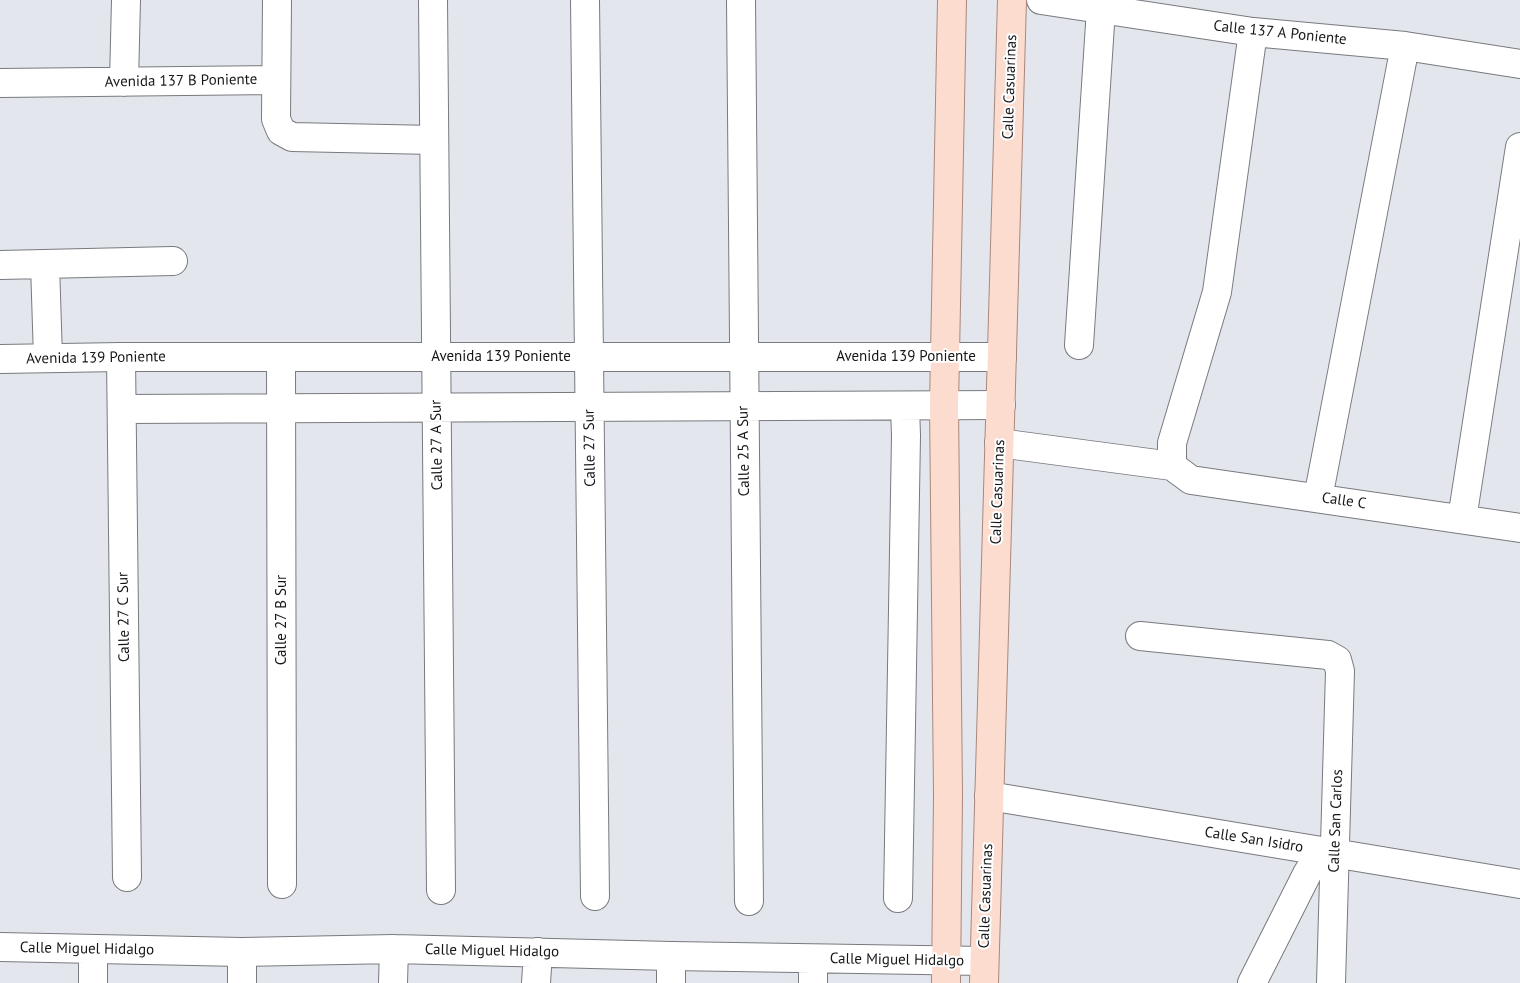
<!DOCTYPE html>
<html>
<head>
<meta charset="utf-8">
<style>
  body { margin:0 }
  canvas { display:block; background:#e3e6ec }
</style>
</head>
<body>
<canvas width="1520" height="983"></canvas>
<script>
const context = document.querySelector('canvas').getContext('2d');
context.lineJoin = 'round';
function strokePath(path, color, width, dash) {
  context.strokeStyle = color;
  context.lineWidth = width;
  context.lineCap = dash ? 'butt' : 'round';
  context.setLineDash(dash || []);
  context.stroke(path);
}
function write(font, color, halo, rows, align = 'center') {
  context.font = font + ' "PT Sans",sans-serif';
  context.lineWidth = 4;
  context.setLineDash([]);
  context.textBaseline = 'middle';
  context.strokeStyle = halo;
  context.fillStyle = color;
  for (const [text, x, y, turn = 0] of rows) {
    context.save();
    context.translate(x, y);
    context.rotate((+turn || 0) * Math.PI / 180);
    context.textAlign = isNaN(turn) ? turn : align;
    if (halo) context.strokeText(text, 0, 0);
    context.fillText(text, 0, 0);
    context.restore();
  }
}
const minor = new Path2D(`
  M277 0 276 119 281 131 292 137 434 140
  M433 0 441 890
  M585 0 595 896
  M741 0 749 901
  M1041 0 1253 32 1405 46 1520 64
  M124 82 126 0
  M0 83 276 80
  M45 264 48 358
  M0 265 173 261
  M1079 345 1101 9
  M121 357 127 877
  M281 357 282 884
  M0 359 121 357H1002
  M122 409 1001 405
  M999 443 1172 466 1191 480 1520 528
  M1172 466V443L1217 292 1253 32
  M1318 498 1405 46
  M1462 519 1520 147
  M1140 636 1328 655 1337 660 1340 671 1331 983
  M989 796 1520 884
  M898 898 906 436 905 406
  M0 947 242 952 394 949 671 956 984 961
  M93 949V983
  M242 952V983
  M393 983 394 949
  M536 983 538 952
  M671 983V956
  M813 983V959
  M1252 983 1307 874 1321 851`);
const major = new Path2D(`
  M946 983 948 795 944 405 952 0
  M984 983 1012 0`);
strokePath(minor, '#787a7f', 30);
strokePath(major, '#ab877b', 30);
strokePath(minor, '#fff', 28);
strokePath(major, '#fddcd0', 28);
write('15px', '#151618', '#fff', [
  ["Calle 137 A Poniente",1280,33,6],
  ["Avenida 137 B Poniente",181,81,-1],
  ["Calle Casuarinas",1010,87,-88],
  ["Avenida 139 Poniente",501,357],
  ["Avenida 139 Poniente",906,357],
  ["Avenida 139 Poniente",96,358,-1],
  ["Calle 27 A Sur",437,445,-91],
  ["Calle 27 Sur",590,448,-91],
  ["Calle 25 A Sur",744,451,-91],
  ["Calle Casuarinas",998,492,-88],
  ["Calle C",1344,501,8],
  ["Calle 27 C Sur",124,617,-91],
  ["Calle 27 B Sur",282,620,-90],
  ["Calle San Carlos",1336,821,-88],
  ["Calle San Isidro",1254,840,9],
  ["Calle Casuarinas",986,896,-88],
  ["Calle Miguel Hidalgo",87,949,1],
  ["Calle Miguel Hidalgo",492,951,1],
  ["Calle Miguel Hidalgo",897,960,1]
]);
</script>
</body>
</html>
